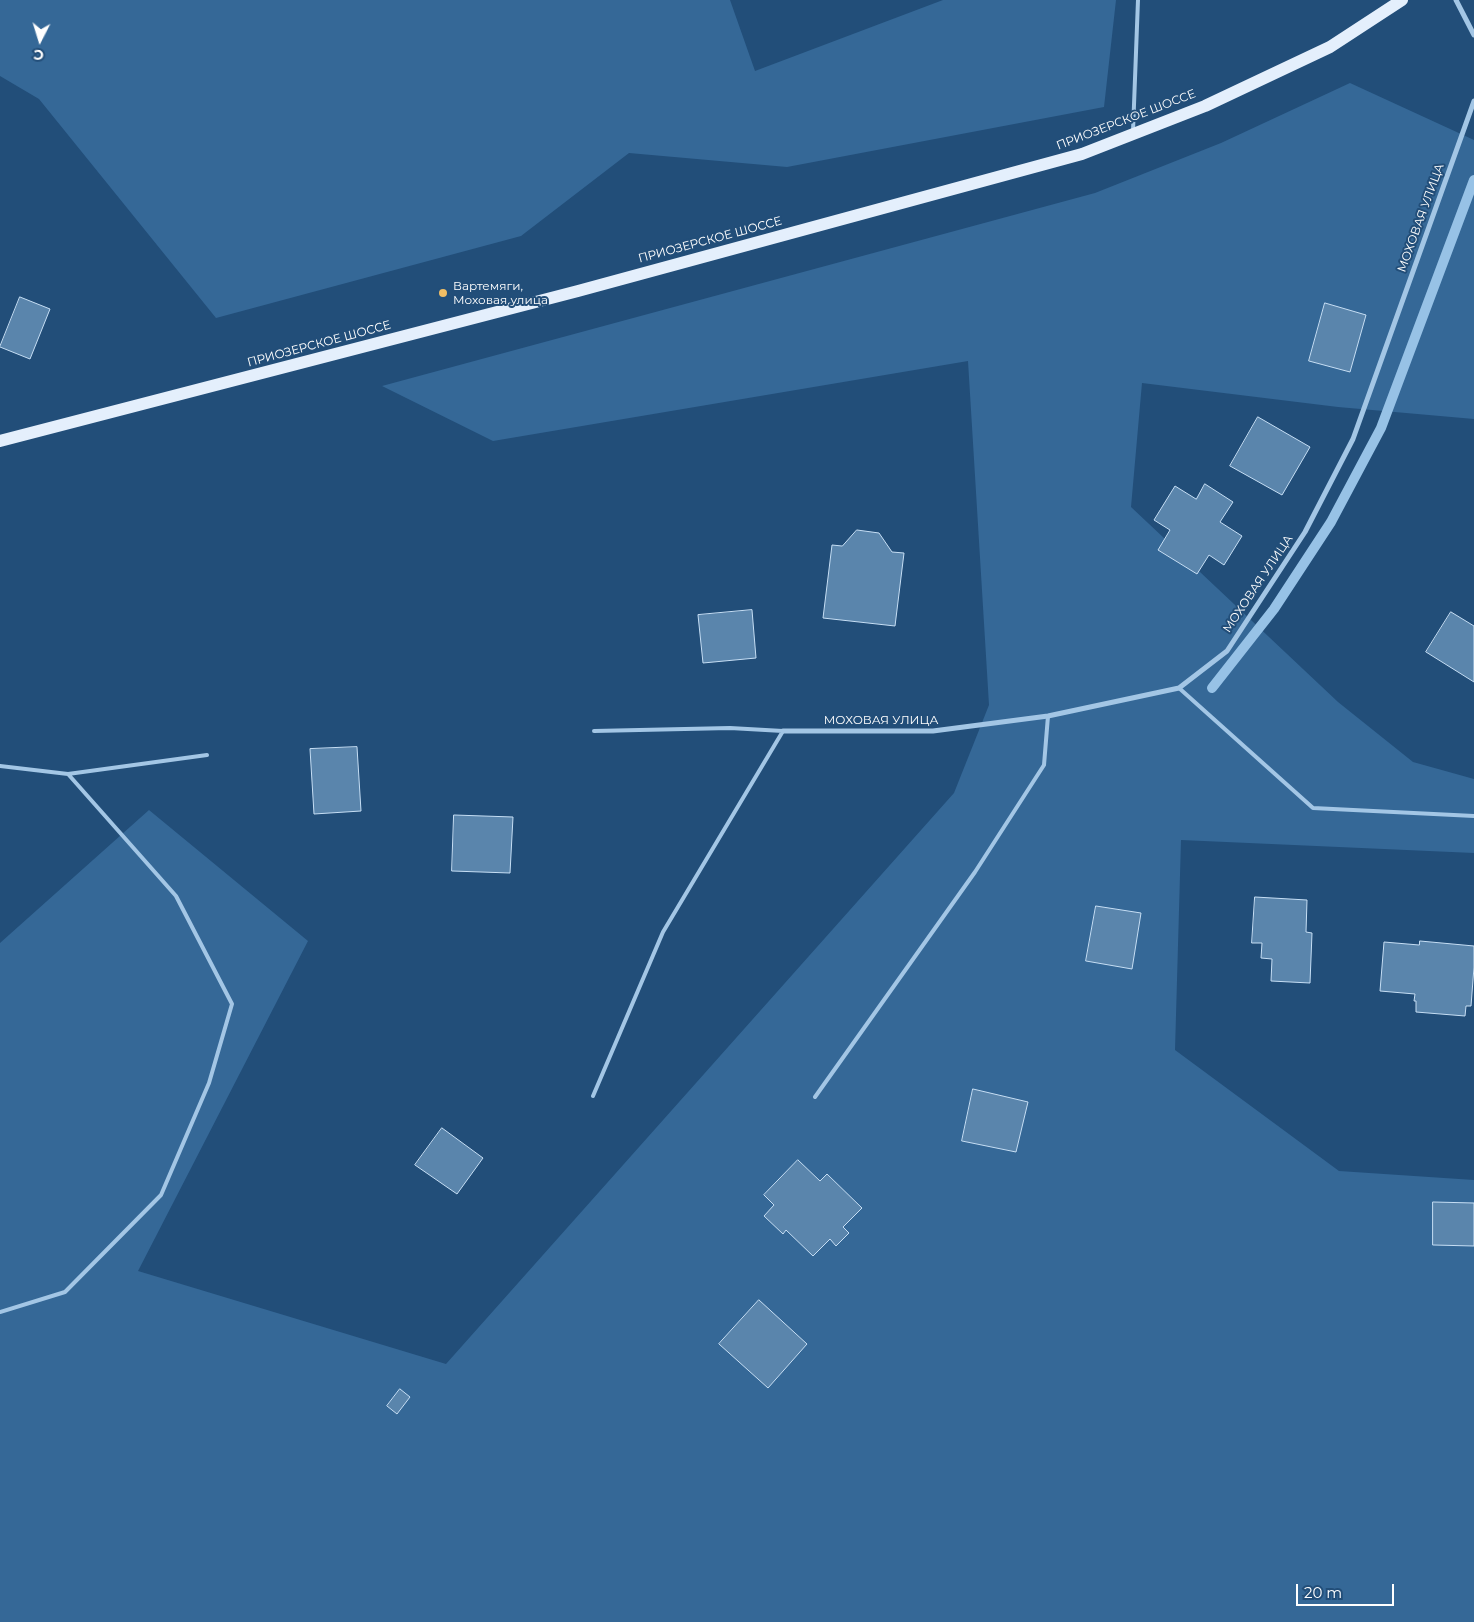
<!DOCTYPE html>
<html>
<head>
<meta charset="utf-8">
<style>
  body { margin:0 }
  #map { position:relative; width:1474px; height:1622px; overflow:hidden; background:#224e79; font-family:Montserrat,sans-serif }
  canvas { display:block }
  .north { position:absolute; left:15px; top:15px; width:50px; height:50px; -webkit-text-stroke:4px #224e79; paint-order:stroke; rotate:185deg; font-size:14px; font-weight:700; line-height:20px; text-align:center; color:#fff }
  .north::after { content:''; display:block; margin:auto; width:18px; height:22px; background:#fff; clip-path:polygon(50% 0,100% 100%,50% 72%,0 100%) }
  .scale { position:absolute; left:1296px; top:1584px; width:98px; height:22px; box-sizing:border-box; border:2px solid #fff; border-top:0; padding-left:6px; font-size:15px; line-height:18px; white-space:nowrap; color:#fff; -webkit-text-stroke:4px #224e79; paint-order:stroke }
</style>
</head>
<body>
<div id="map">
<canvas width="1474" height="1622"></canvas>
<div class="north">С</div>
<div class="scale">20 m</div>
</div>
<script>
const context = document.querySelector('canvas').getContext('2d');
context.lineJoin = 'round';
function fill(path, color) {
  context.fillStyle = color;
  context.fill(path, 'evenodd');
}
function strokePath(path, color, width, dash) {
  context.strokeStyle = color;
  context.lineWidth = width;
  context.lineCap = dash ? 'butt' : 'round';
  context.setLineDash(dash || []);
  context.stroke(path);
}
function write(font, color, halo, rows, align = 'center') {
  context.font = font + ' Montserrat,sans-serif';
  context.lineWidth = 4;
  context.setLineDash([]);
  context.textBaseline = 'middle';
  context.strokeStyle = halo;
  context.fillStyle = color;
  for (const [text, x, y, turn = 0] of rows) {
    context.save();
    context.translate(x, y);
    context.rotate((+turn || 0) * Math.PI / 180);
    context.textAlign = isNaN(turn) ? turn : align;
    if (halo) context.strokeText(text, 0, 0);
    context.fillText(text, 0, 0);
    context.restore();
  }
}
fill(new Path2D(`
  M0 0H730L755 71 943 0H1116L1104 107 787 167 629 153 521 236 216 318 39 99 0 76Z
  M1350 83 1474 140V419L1338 407 1142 383 1131 507 1338 702 1413 762 1474 779V853L1181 840 1175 1050 1339 1171 1474 1180V1622H0V943L149 810 308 941 138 1271 446 1364 954 793 989 705 968 361 493 441 382 386 1095 193 1221 143Z`), '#356897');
strokePath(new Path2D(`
  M1212 688 1274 609 1331 522 1381 428 1474 180`), '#97c2e6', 10);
const building = new Path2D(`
  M20 297 50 309 30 359 0 347Z
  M1325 303 1366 315 1350 372 1309 361Z
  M1258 417 1310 447 1282 495 1230 466Z
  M1205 484 1233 502 1220 522 1242 536 1224 565 1209 555 1197 574 1158 550 1170 530 1154 520 1175 486 1196 499Z
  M857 530 879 533 892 552 904 553 895 626 823 618 832 545 842 546Z
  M752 610 756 658 703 663 698 615Z
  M1451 612 1474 626V682L1426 652Z
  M357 747 361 811 314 814 310 749Z
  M454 815 513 817 510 873 452 871Z
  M1255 897 1307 900 1306 932 1312 933 1310 983 1271 981 1272 959 1261 958 1262 943H1252Z
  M1096 906 1141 913 1132 969 1086 961Z
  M1420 941 1474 946V967L1471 1006H1466L1465 1016 1416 1012V1001H1414L1415 994 1380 991 1384 942 1419 945Z
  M973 1089 1028 1102 1016 1152 962 1141Z
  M442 1128 483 1158 457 1194 415 1165Z
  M798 1160 820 1181 827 1174 862 1208 843 1227 849 1233 836 1246 830 1239 813 1256 786 1230 783 1234 764 1216 774 1205 764 1195Z
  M1433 1202 1474 1203V1246L1433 1245Z
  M759 1300 807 1344 768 1388 719 1344Z
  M400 1389 410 1397 397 1414 387 1406Z`);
fill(building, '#5a85ac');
strokePath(building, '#c6def4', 1);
strokePath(new Path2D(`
  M1133 131 1138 0
  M1179 688 1313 808 1474 816
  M0 766 68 774 207 755
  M593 1096 663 932 783 731 730 728 594 731
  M815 1097 975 872 1044 765 1048 716
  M0 1312 65 1292 161 1195 209 1083 232 1004 176 896 68 774`), '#a3c6e5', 4);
strokePath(new Path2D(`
  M1456 0 1474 35
  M783 731H933L1048 716 1179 688 1227 651 1305 532 1353 439 1474 101`), '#a3c6e5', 5);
strokePath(new Path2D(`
  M0 441 578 291 1082 154 1205 106 1330 47 1402 0`), '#e4effc', 12);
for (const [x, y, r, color] of [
  [443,293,5,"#f1be65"]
]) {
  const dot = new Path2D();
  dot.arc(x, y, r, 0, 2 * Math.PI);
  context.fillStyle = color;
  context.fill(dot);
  strokePath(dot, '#224e79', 2);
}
write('12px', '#fff', '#224e79', [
  ["ПРИОЗЕРСКОЕ ШОССЕ",1126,120,-21],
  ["МОХОВАЯ УЛИЦА",1421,218,-70],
  ["ПРИОЗЕРСКОЕ ШОССЕ",710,240,-15],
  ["ПРИОЗЕРСКОЕ ШОССЕ",319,344,-15],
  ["МОХОВАЯ УЛИЦА",1258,584,-56],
  ["МОХОВАЯ УЛИЦА",881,720]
]);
write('12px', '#fff', '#224e79', [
  ["Вартемяги,",453,286],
  ["Моховая улица",453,300]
], 'left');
</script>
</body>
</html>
